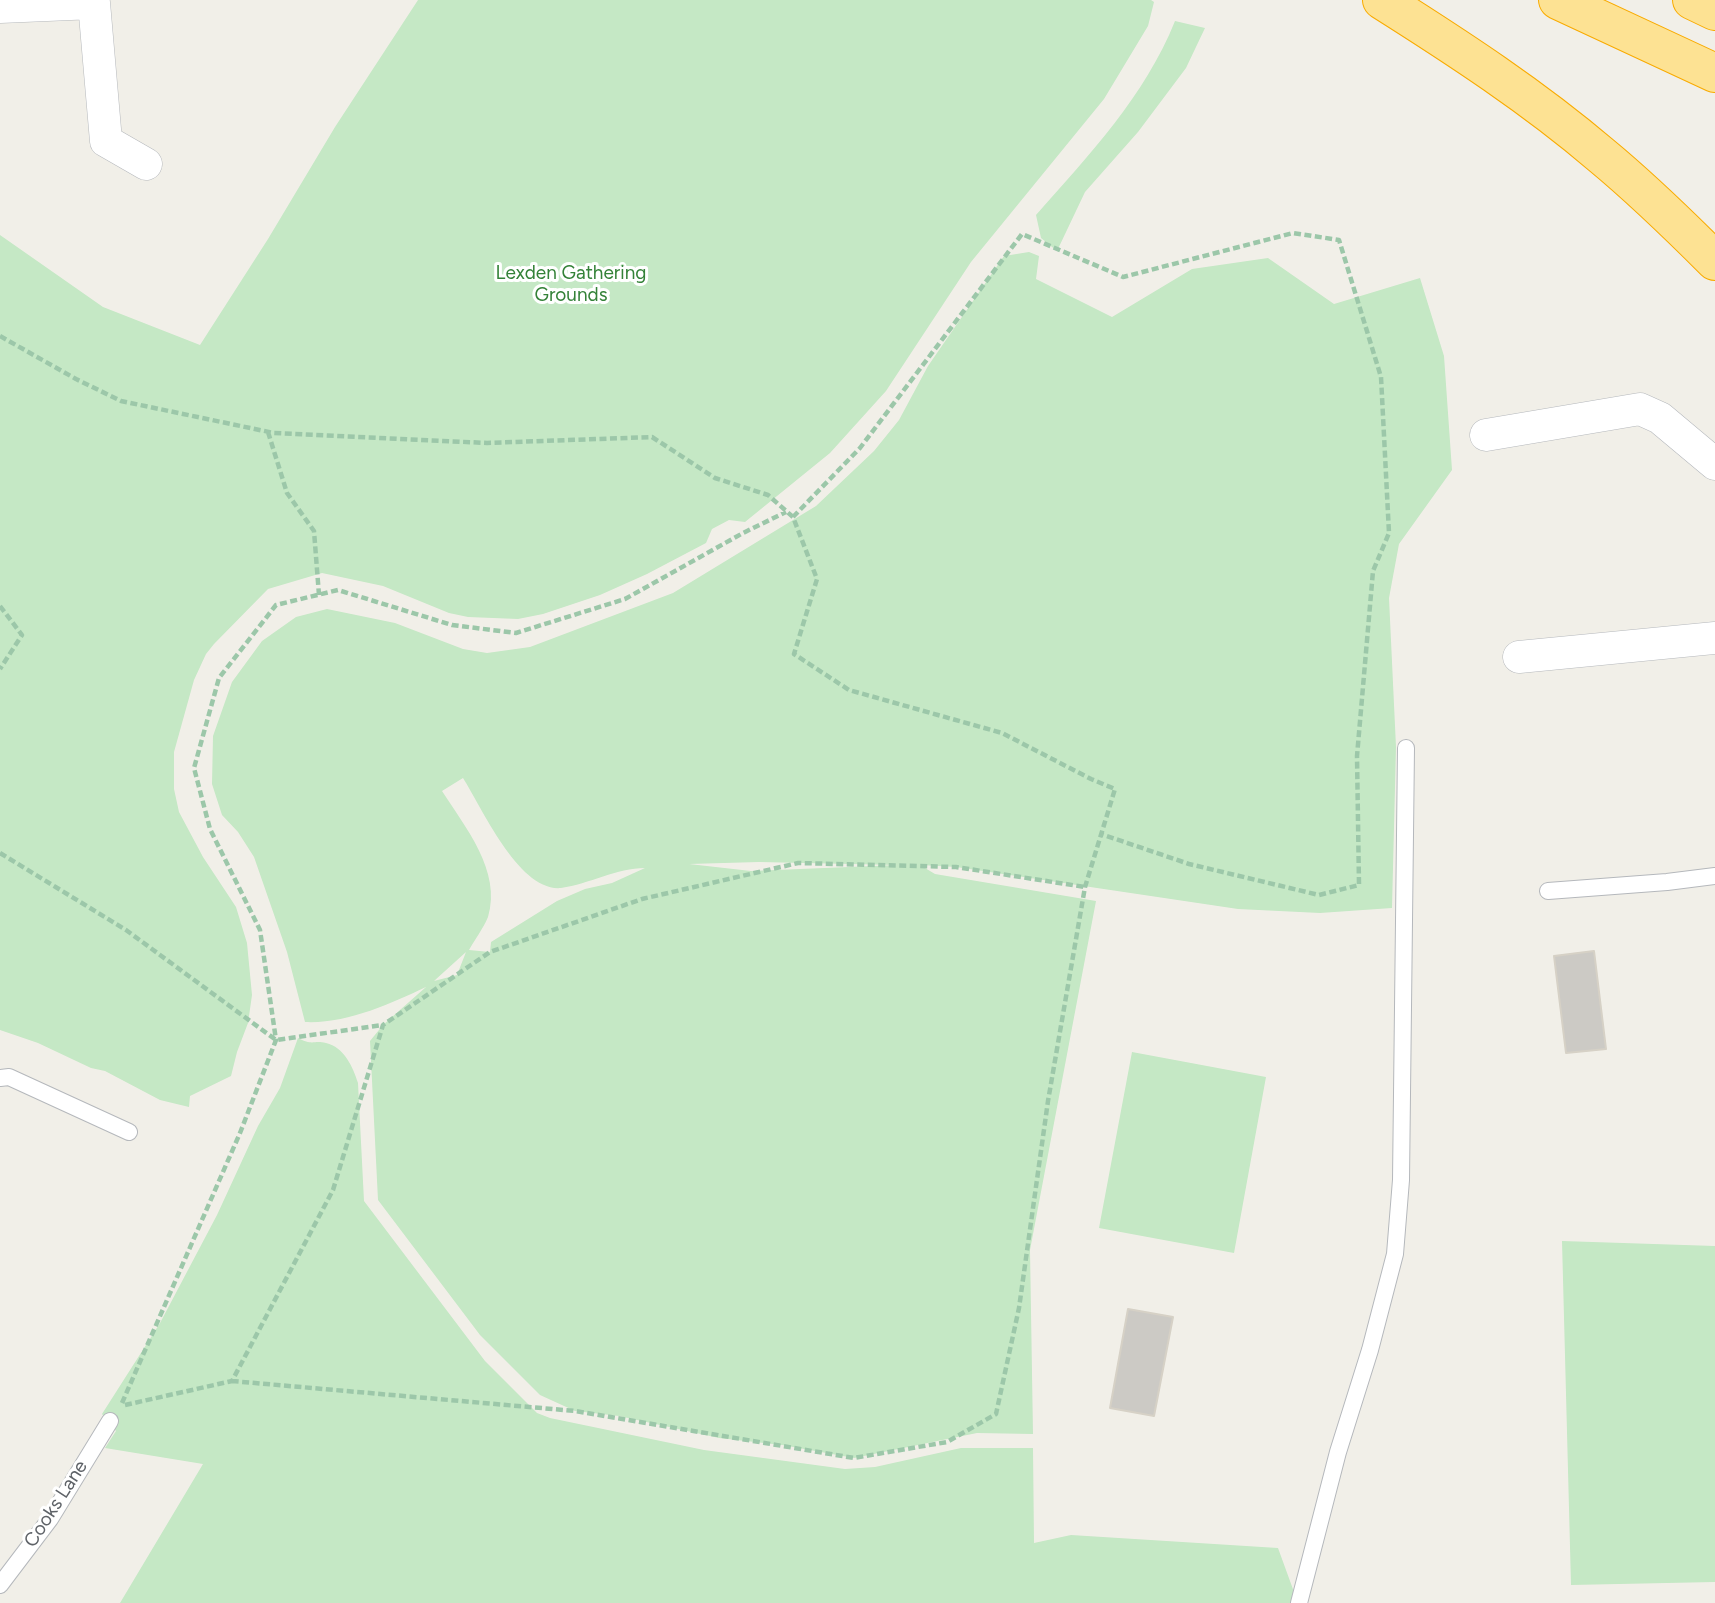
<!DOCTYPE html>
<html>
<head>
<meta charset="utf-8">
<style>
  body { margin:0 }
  canvas { display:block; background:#f1efe8 }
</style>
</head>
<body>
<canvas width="1715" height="1603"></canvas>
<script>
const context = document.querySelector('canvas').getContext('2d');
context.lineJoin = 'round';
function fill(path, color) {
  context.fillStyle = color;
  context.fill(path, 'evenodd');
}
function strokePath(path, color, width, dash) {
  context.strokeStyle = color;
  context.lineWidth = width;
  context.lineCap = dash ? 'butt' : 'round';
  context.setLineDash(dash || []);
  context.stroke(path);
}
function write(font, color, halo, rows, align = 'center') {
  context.font = font + ' Figtree,sans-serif';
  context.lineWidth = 6;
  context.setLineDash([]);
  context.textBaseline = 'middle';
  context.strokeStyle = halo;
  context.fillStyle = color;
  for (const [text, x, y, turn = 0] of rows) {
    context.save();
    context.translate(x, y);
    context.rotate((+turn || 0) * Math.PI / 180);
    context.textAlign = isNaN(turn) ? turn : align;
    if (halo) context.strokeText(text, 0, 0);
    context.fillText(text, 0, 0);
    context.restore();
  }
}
fill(new Path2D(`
  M418 0H1151L1154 2 1148 26 1104 99 971 262 886 391 830 453 745 522 729 520 712 529 706 543 647 574 600 595 543 614 518 619 468 617 449 613 383 586 322 573 268 589 214 644 206 654 194 680 174 752V789L179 812 203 857 236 907 247 943 252 995 248 1023 237 1052 231 1076 190 1096 189 1107 160 1100 105 1071 91 1068 38 1043 0 1030V235L103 307 200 345 268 239 335 127Z
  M1175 21 1205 28 1186 68 1138 132 1085 192 1057 251 1041 238 1036 215C1089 155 1145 96 1175 21Z
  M1029 252 1039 256 1036 279 1112 317 1192 269 1268 258 1334 304 1420 278 1444 356 1452 470 1399 544 1389 598 1396 747 1392 908 1320 913 1238 909 956 867 920 865 935 874 1096 901 1030 1250 1033 1434 977 1433 854 1458 782 1445 719 1438 619 1416 575 1411 540 1395 480 1335 378 1200 370 1041 383 1025 426 987C390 1004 346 1024 305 1022L287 952 254 857 238 832 222 815 212 784 213 736 232 682 262 641 296 617 327 609 395 623 463 649 487 653 530 647 673 593 816 506 874 451 899 420 928 366 1004 256ZM463 778C482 808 519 892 561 888 589 884 617 868 645 868L612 883 585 889 557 901 491 942 490 952 469 950C475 939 483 929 488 917 502 871 465 827 442 791ZM759 862 897 865H898L751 871 689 864ZM466 952 457 975 434 981Z
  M298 1038C313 1046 313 1040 326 1043 344 1047 353 1067 358 1083L364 1201 485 1361 537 1413 550 1418 704 1450 845 1469 875 1467 961 1448H1033L1034 1543 1071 1535 1278 1548 1298 1603H120L203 1464 105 1448 116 1431 102 1414 160 1323 217 1215 258 1126 280 1088Z
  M1132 1052 1266 1077 1234 1253 1099 1228Z
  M1562 1241 1715 1246V1582L1571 1585Z`), '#c5e8c5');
const building = new Path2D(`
  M1594 951 1606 1049 1566 1053 1554 956Z
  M1128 1309 1173 1317 1154 1416 1110 1408Z`);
fill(building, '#cccac5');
strokePath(building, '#d6d1c6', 2);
const lane = new Path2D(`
  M1548 891 1667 882 1715 876
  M0 1078 9 1077 129 1132
  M0 1585 50 1519 110 1421
  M1299 1603 1338 1452 1370 1350 1395 1254 1401 1180 1406 748`);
const street = new Path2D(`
  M0 7 94 3 106 141 146 164
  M1486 435 1640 409 1660 418 1715 464
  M1519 657 1715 638`);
const highway = new Path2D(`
  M1382 0C1458 48 1533 97 1601 155 1641 188 1678 224 1715 261
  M1558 0 1715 73
  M1692 0 1715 11`);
strokePath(lane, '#b5b8bc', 18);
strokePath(street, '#b5b8bc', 33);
strokePath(highway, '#f9ab00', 40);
strokePath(new Path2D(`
  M0 336 76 379 121 401 274 433 487 443 652 437 715 478 768 495 793 517 817 579 794 654 849 690 1002 733 1091 779 1115 789 1085 887 1048 1101 1019 1308 996 1414 947 1442 854 1458 575 1411 232 1381
  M268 432 287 493 314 531 319 595
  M793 517 860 448 1022 234 1123 277 1293 233 1339 240 1381 377 1389 533 1373 571 1357 756 1359 885 1319 895 1189 864 1101 834
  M0 606 22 635 0 669
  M0 853 126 930 276 1040 383 1025
  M122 1403 240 1133 276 1040 260 930 210 829 194 768 219 678 276 605 338 590 452 625 516 633 625 599 743 533 786 512
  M125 1405 232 1381 333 1190 383 1025 490 952 642 899 798 863 956 867 1085 887`), '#9cc7a9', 4.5, [7, 3.5]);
strokePath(lane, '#fff', 16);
strokePath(street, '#fff', 32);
strokePath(highway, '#fde293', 38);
write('19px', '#348238', '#fff', [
  ["Lexden Gathering",571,273],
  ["Grounds",571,295]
]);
write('19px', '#5f6368', '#fff', [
  ["Cooks Lane",56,1504,-57]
]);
</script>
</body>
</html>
